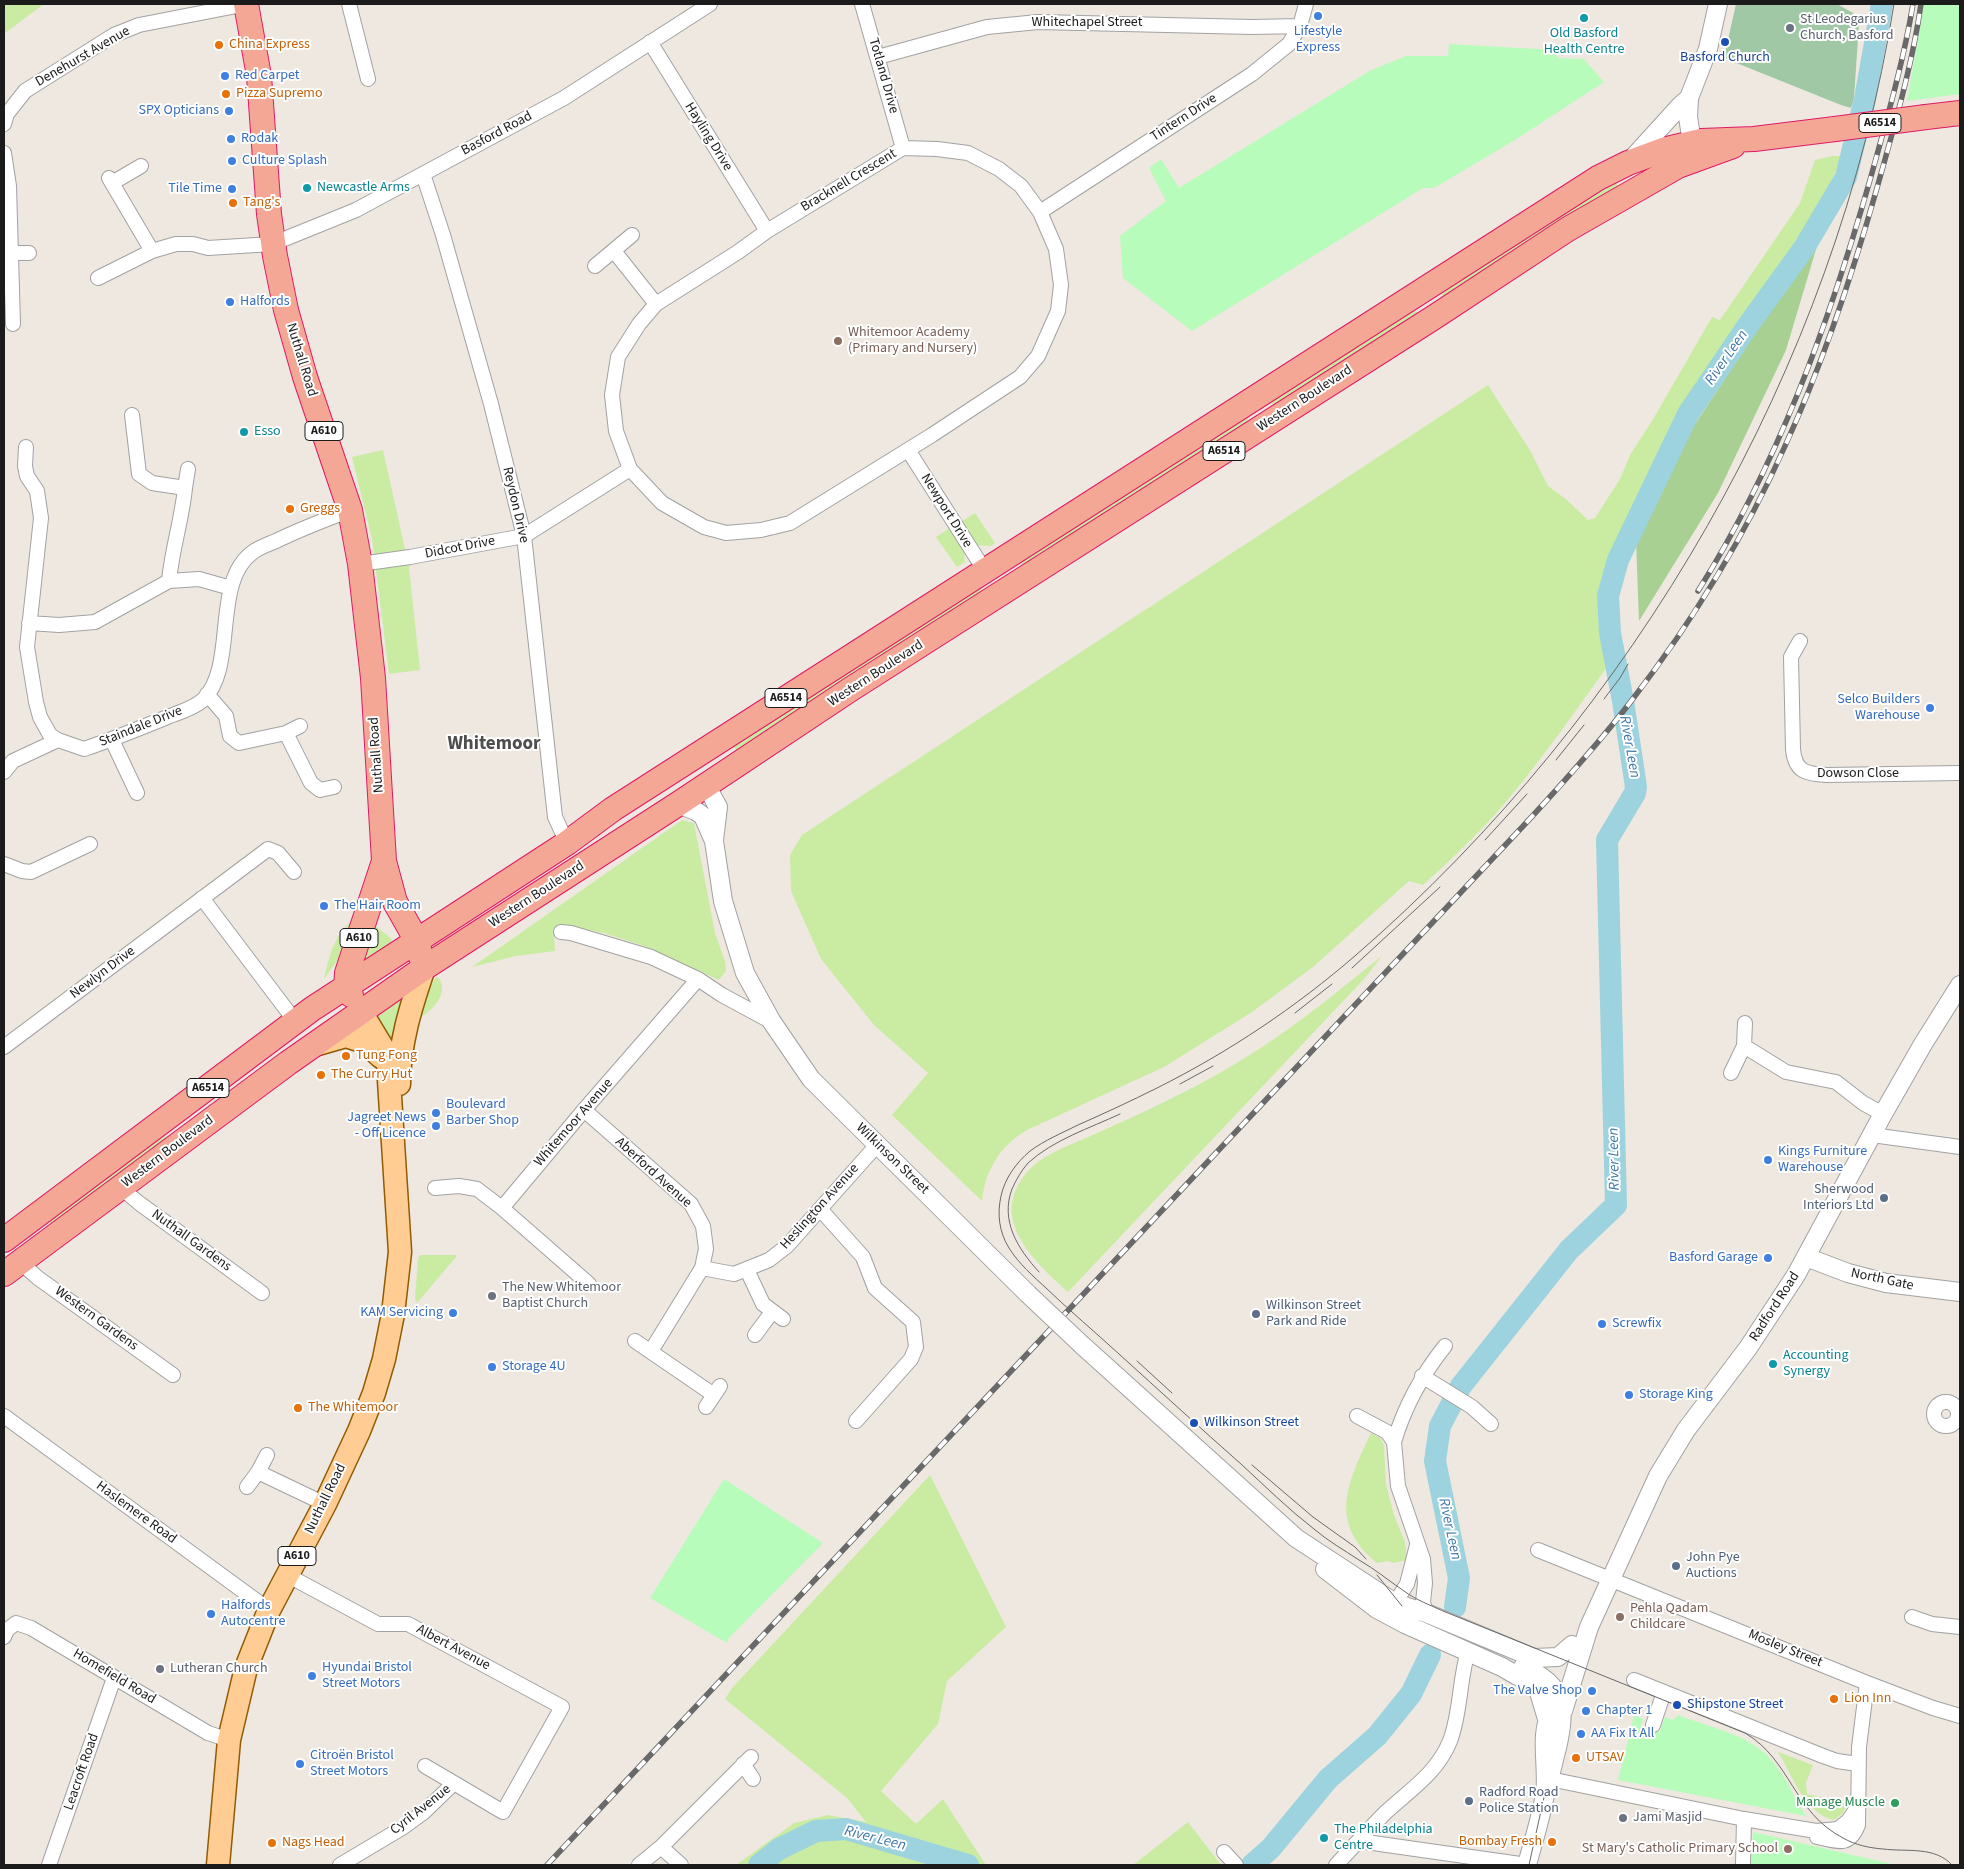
<!DOCTYPE html>
<html>
<head>
<meta charset="utf-8">
<style>
  body { margin:0 }
  #map { position:relative; width:1964px; height:1869px; overflow:hidden; background:#eee8e0; font-family:"Source Sans 3",sans-serif }
  canvas { display:block }
  .frame { position:absolute; inset:0; border:5px solid #1b1b1b; pointer-events:none }
</style>
</head>
<body>
<div id="map">
<canvas width="1964" height="1869"></canvas>
<div class="frame"></div>
</div>
<script>
const context = document.querySelector('canvas').getContext('2d');
context.lineJoin = 'round';
function fill(path, color) {
  context.fillStyle = color;
  context.fill(path, 'evenodd');
}
function strokePath(path, color, width, dash) {
  context.strokeStyle = color;
  context.lineWidth = width;
  context.lineCap = dash ? 'butt' : 'round';
  context.setLineDash(dash || []);
  context.stroke(path);
}
function write(font, color, halo, rows, align = 'center') {
  context.font = font + ' "Source Sans 3",sans-serif';
  context.lineWidth = 4;
  context.setLineDash([]);
  context.textBaseline = 'middle';
  context.strokeStyle = halo;
  context.fillStyle = color;
  for (const [text, x, y, turn = 0] of rows) {
    context.save();
    context.translate(x, y);
    context.rotate((+turn || 0) * Math.PI / 180);
    context.textAlign = isNaN(turn) ? turn : align;
    if (halo) context.strokeText(text, 0, 0);
    context.fillText(text, 0, 0);
    context.restore();
  }
}
fill(new Path2D(`
  M4 4H44L5 33Z
  M1833 156H1842V160L1806 228 1738 322 1687 400 1618 540 1605 575 1601 606 1610 657V663C1578 707 1548 751 1514 792 1487 826 1455 856 1423 885L1409 881 1313 967 1252 1012 1164 1067 1027 1130C1000 1146 985 1170 982 1201L892 1115 928 1073 874 1025 821 959 791 891 790 855 802 835 1488 385 1531 452 1548 486 1567 500 1588 520 1595 518 1620 479 1630 455 1652 421 1712 317 1720 320 1800 203 1815 160Z
  M1615 178 1619 190 1446 301 1438 288Z
  M1412 305 1420 318 1276 409 1268 398Z
  M1240 415 1248 418 1249 426 1030 567 1014 560Z
  M383 450 409 567 420 670 389 674 372 539 352 457Z
  M975 513 995 543 991 546 975 545 961 522Z
  M951 527 968 553 964 555 965 562 957 567 936 537Z
  M980 587 983 591 738 753 731 743Z
  M682 820 694 823 715 933 725 961 726 971 719 980 644 946 604 933 579 928 554 936 555 951 516 956 472 967Z
  M352 920 340 957 324 979C330 953 333 939 352 920Z
  M374 925 392 939 390 942 391 944 358 964Z
  M1382 956 1365 978 1068 1292C1043 1269 999 1231 1015 1192 1030 1156 1063 1149 1095 1134 1153 1108 1212 1081 1265 1045 1306 1018 1344 986 1382 956Z
  M436 977 439 978C450 996 429 1013 415 1021L426 993Z
  M406 995 394 1044 376 1015Z
  M169 1136 171 1141 53 1227 49 1221 157 1139Z
  M420 1255H456V1257L417 1303 415 1298 418 1259Z
  M1371 1433 1380 1438 1384 1445 1386 1484 1394 1515 1405 1542 1407 1560 1393 1563 1388 1561 1377 1563C1327 1522 1348 1482 1371 1433Z
  M930 1475 1006 1627 947 1681 938 1724 881 1791 916 1824 943 1799 986 1865H736L794 1823 828 1815 866 1822 847 1798 725 1699 732 1688Z
  M1778 1752 1813 1765 1806 1783 1807 1794 1847 1804 1843 1813 1834 1820C1805 1814 1792 1775 1778 1752Z
  M1188 1822 1221 1865H1133Z`), '#caeca2');
fill(new Path2D(`
  M1820 236 1786 350 1718 493 1639 621 1636 540 1695 424Z`), '#a7d092');
fill(new Path2D(`
  M1736 4H1837L1853 13 1859 23 1854 98 1851 108 1841 105 1724 58Z`), '#a0c8a4');
fill(new Path2D(`
  M1924 4H1960V94L1907 101Z
  M1449 44 1555 50 1558 58 1584 59 1604 82 1515 140 1434 188H1423L1192 331 1123 278 1120 236 1166 201 1149 168 1161 159 1179 188 1371 70 1406 56H1448Z
  M724 1479 823 1543 729 1638 727 1643 650 1598Z
  M1634 1715 1643 1719 1641 1726 1660 1731 1665 1717 1673 1720 1678 1715C1701 1724 1738 1733 1757 1747 1780 1763 1792 1793 1806 1816L1618 1780Z
  M1753 1832 1896 1865H1751Z`), '#b8fcbb');
strokePath(new Path2D(`
  M1455 1607 1459 1578 1435 1461 1440 1426 1461 1386 1569 1250 1616 1205 1607 840 1635 793 1636 787 1623 701 1610 633 1608 596 1618 560 1688 414 1749 324 1804 248 1846 177 1865 99 1882 4
  M759 1865 779 1849 816 1831 846 1829 968 1865
  M1252 1865 1271 1848 1328 1779 1377 1736 1411 1694 1430 1655`), '#9dd3de', 22);
const minor = new Path2D(`
  M349 4 368 79
  M862 4 903 148
  M650 42 767 231
  M878 57 987 27 1038 22 1252 27 1300 26
  M4 124 7 114 25 91 114 35 139 25 247 4
  M903 148 937 149 968 153 999 169 1021 186 1040 212 1056 249 1061 285 1058 311 1038 356 1020 377 932 435 790 523 761 530 726 533 704 527 662 503 630 469 616 431 612 395 618 357 639 324 656 304 738 252 767 231Z
  M4 153 9 186 13 324
  M423 174 443 235 491 404 524 536 555 817 567 843
  M109 178 152 251
  M112 183 141 166
  M1040 212 1252 74 1289 44 1300 26 1306 4
  M614 251 656 304
  M11 253H29
  M595 266 632 235
  M98 278 152 251 176 244H193L208 248 272 244 356 210 564 98 710 4
  M132 415 139 474 152 483 185 488C182 519 172 549 169 581
  M26 447 25 466 27 476 37 491 41 518 27 647 36 702 40 717 50 735 58 740 84 749C111 740 138 729 165 718 177 713 193 709 203 700 238 666 211 582 253 552 260 547 269 544 276 541 300 529 325 520 350 510
  M908 450 985 571
  M185 488 188 469
  M360 564 410 557 524 536 630 469
  M29 623 59 625 95 622 169 581 199 579 231 588
  M1800 641 1791 657 1793 749C1795 772 1806 774 1827 775L1960 773
  M207 694 226 716 230 736 239 743 286 733 300 726
  M286 733 311 783 320 790 334 787
  M112 740 137 793
  M4 772 13 761 58 740
  M4 864 22 871 31 872 90 844
  M202 898 295 1021
  M561 932 571 933 651 957 698 979 722 995 772 1022
  M1744 1046 1786 1072 1836 1082 1863 1103 1883 1114
  M4 1047 268 849 278 853 294 872
  M1731 1073 1744 1046 1745 1023
  M584 1110 691 1204 703 1226 706 1249 702 1268 651 1351
  M1872 1135 1960 1147
  M120 1187 139 1203 262 1293
  M435 1188 459 1186 477 1189 502 1208 589 1284
  M502 1208 584 1110 698 979
  M820 1209 863 1257 875 1288 913 1322 916 1347 911 1359 856 1421
  M20 1262 38 1278 173 1375
  M702 1268 734 1274 769 1260 787 1246 877 1145
  M747 1270 763 1304 783 1319
  M755 1335 772 1312
  M635 1341 714 1395
  M1422 1376 1472 1407 1491 1424
  M1934 1414a12 12 0 1 1 24 0a12 12 0 1 1-24 0Z
  M706 1407 720 1386
  M4 1416 269 1610
  M1357 1416 1387 1432 1394 1442 1398 1486 1423 1559 1425 1583 1423 1602 1426 1613
  M1394 1442C1405 1405 1421 1376 1445 1346
  M267 1455 258 1472 325 1504
  M247 1487 258 1472
  M1538 1550 1867 1683 1933 1708 1960 1716
  M287 1575 378 1624H408L562 1707 503 1812 454 1783 424 1812 402 1828 340 1865
  M1395 1612V1603L1407 1584 1417 1545
  M1912 1617 1932 1624 1960 1627
  M4 1637 7 1630 16 1623 31 1628 208 1733 229 1740
  M1634 1680 1823 1756 1837 1761 1858 1764
  M1653 1725 1664 1692
  M743 1764 753 1779
  M425 1766 454 1783
  M1545 1778 1744 1819 1816 1831 1838 1829 1848 1821 1857 1808
  M1817 1837C1837 1841 1849 1848 1858 1825L1859 1747 1867 1683
  M1359 1841 1527 1865
  M661 1847 681 1865
  M1224 1852 1236 1865
  M49 1865 114 1678
  M639 1865 661 1847 751 1757
  M1336 1865C1352 1848 1369 1829 1386 1812 1410 1790 1437 1773 1450 1741 1461 1712 1459 1681 1468 1651
  M1743 1865 1744 1819`);
const tertiary = new Path2D(`
  M1701 141 1691 136 1688 117 1689 98 1708 49 1718 4
  M1630 161 1680 106 1689 98
  M706 785 718 807 714 840
  M678 804 696 811 703 816 714 841 723 901 745 973 772 1022 811 1079 1028 1294
  M1806 1257 1848 1273 1886 1283 1960 1292
  M1082 1345 1296 1538 1395 1603 1426 1613 1534 1658 1558 1657 1572 1645
  M1325 1569 1377 1609 1405 1624 1502 1667 1535 1686 1538 1689 1547 1719
  M1523 1667C1565 1684 1566 1708 1557 1748 1553 1763 1550 1778 1545 1793
  M1563 1711 1589 1627 1658 1476 1686 1430 1748 1348 1796 1275 1883 1114 1923 1044 1960 985
  M1527 1865C1533 1842 1541 1818 1545 1794 1549 1766 1538 1736 1552 1710`);
const primary = new Path2D(`
  M318 1044 346 1036 365 1042 381 1057
  M399 1084C399 1044 411 1006 424 968
  M218 1865 229 1740 246 1668 269 1610 325 1504 359 1431 374 1393 384 1359 393 1314 400 1252 388 1065 384 1050 361 1012`);
const trunk = new Path2D(`
  M246 4 259 76 269 214 275 256 286 310 305 377 350 510 360 564 373 678 384 861 395 902 417 941 421 957
  M1926 117 1960 113
  M351 995 346 988 347 973 384 861
  M4 1240 312 1009 567 843 613 809 1598 178 1628 163 1663 150 1701 141 1754 139 1835 129
  M4 1274 288 1063 424 968 678 804 851 689 1436 316 1568 229 1678 166 1733 146`);
strokePath(minor, '#a2a2a2', 16);
strokePath(tertiary, '#a2a2a2', 20);
strokePath(primary, '#925b00', 25);
strokePath(trunk, '#df1a66', 26);
strokePath(minor, '#fff', 14);
strokePath(tertiary, '#fff', 18);
strokePath(primary, '#ffcc93', 22);
strokePath(trunk, '#f5a796', 24);
strokePath(new Path2D(`
  M1894 4C1836 368 1634 714 1356 955 1296 1007 1229 1052 1157 1088 1131 1101 1105 1113 1078 1125 1062 1133 1045 1140 1030 1151 1016 1163 1005 1178 1001 1196 997 1214 999 1232 1009 1248 1019 1264 1033 1276 1046 1288 1070 1311 1095 1332 1119 1354 1160 1391 1200 1428 1241 1464 1265 1486 1288 1509 1314 1529 1328 1541 1344 1550 1359 1560 1375 1569 1389 1581 1404 1591 1416 1600 1430 1605 1443 1611L1745 1733C1791 1760 1793 1812 1843 1838 1855 1845 1870 1848 1883 1849 1907 1852 1935 1846 1952 1865
  M1604 699 1620 678 1628 664
  M1556 760 1584 725
  M1485 840 1527 794
  M1352 968 1440 887
  M1295 1013 1332 984
  M1180 1084 1213 1066
  M1039 1272C1018 1249 1000 1221 1012 1189 1016 1180 1021 1171 1028 1163 1053 1140 1090 1128 1120 1114
  M1137 1361 1172 1393
  M1252 1465 1313 1517 1355 1547 1366 1559
  M1377 1575 1402 1606
  M1529 1865 1545 1793`), '#696969', 1);
const rail = new Path2D(`
  M1698 591C1778 464 1829 323 1870 180 1886 122 1903 64 1913 4
  M547 1865 1526 823C1563 783 1599 743 1632 700 1692 622 1745 536 1785 446 1823 363 1852 276 1877 188 1894 127 1912 67 1921 4`);
strokePath(rail, '#696969', 5.5);
strokePath(rail, '#fff', 4, [11]);
const tertiaryBridge = new Path2D(`
  M1028 1294 1082 1345`);
const trunkBridge = new Path2D(`
  M1835 129 1926 117`);
strokePath(tertiaryBridge, '#a2a2a2', 20, []);
strokePath(trunkBridge, '#df1a66', 26, []);
strokePath(tertiaryBridge, '#fff', 18);
strokePath(trunkBridge, '#f5a796', 24);
for (const [x, y, r, color] of [
  [1318,16,5,"#3f7fe0"],
  [1584,18,5,"#0f9aa8"],
  [1790,28,5,"#6b7280"],
  [1725,42,5,"#1a4fb4"],
  [219,45,5,"#e8710a"],
  [225,76,5,"#3f7fe0"],
  [226,94,5,"#e8710a"],
  [229,111,5,"#3f7fe0"],
  [231,139,5,"#3f7fe0"],
  [232,161,5,"#3f7fe0"],
  [307,188,5,"#0f9aa8"],
  [232,189,5,"#3f7fe0"],
  [233,203,5,"#e8710a"],
  [230,302,5,"#3f7fe0"],
  [838,341,5,"#8d6e63"],
  [244,432,5,"#0f9aa8"],
  [290,509,5,"#e8710a"],
  [1930,708,5,"#3f7fe0"],
  [324,906,5,"#3f7fe0"],
  [346,1056,5,"#e8710a"],
  [321,1075,5,"#e8710a"],
  [436,1113,5,"#3f7fe0"],
  [436,1126,5,"#3f7fe0"],
  [1768,1160,5,"#3f7fe0"],
  [1884,1198,5,"#5c6f8a"],
  [1768,1258,5,"#3f7fe0"],
  [492,1296,5,"#6b7280"],
  [453,1313,5,"#3f7fe0"],
  [1256,1314,5,"#5c6f8a"],
  [1602,1324,5,"#3f7fe0"],
  [1773,1364,5,"#0f9aa8"],
  [492,1367,5,"#3f7fe0"],
  [1629,1395,5,"#3f7fe0"],
  [298,1408,5,"#e8710a"],
  [1194,1423,5,"#1a4fb4"],
  [1676,1566,5,"#5c6f8a"],
  [211,1614,5,"#3f7fe0"],
  [1620,1617,5,"#8d6e63"],
  [160,1669,5,"#6b7280"],
  [312,1676,5,"#3f7fe0"],
  [1592,1691,5,"#3f7fe0"],
  [1834,1699,5,"#e8710a"],
  [1677,1705,5,"#1a4fb4"],
  [1586,1711,5,"#3f7fe0"],
  [1581,1734,5,"#3f7fe0"],
  [1576,1758,5,"#e8710a"],
  [300,1764,5,"#3f7fe0"],
  [1469,1801,5,"#5c6f8a"],
  [1895,1803,5,"#2e9e5b"],
  [1623,1818,5,"#6b7280"],
  [1324,1838,5,"#0f9aa8"],
  [1552,1842,5,"#e8710a"],
  [272,1843,5,"#e8710a"],
  [1788,1849,5,"#8d6e63"]
]) {
  const dot = new Path2D();
  dot.arc(x, y, r, 0, 2 * Math.PI);
  context.fillStyle = color;
  context.fill(dot);
  strokePath(dot, '#fff', 2);
}
for (const [x, y, w] of [
  [1880,123,42],
  [324,431,38],
  [1224,451,42],
  [786,698,42],
  [359,938,38],
  [208,1088,42],
  [297,1556,38]
]) {
  const box = new Path2D();
  box.roundRect(x - w / 2, y - 9.5, w, 19, 4);
  context.fillStyle = '#fff';
  context.fill(box);
  strokePath(box, '#1b1b1b', 1);
}
write('bold 12px', '#1b1b1b', null, [
  ["A6514",1880,123],
  ["A610",324,431],
  ["A6514",1224,451],
  ["A6514",786,698],
  ["A610",359,938],
  ["A6514",208,1088],
  ["A610",297,1556]
]);
write('14px', '#5b616d', '#fff', [
  ["St Leodegarius",1800,20],
  ["Church, Basford",1800,36],
  ["The New Whitemoor",502,1288],
  ["Baptist Church",502,1304],
  ["Lutheran Church",170,1669],
  ["Jami Masjid",1633,1818]
], 'left');
write('14px', '#1b1b1b', '#fff', [
  ["Whitechapel Street",1087,23],
  ["Denehurst Avenue",83,57,-30],
  ["Totland Drive",883,76,74],
  ["Tintern Drive",1184,118,-33],
  ["Basford Road",497,134,-28],
  ["Hayling Drive",708,137,58],
  ["Bracknell Crescent",849,181,-31],
  ["Nuthall Road",301,360,73],
  ["Western Boulevard",1305,399,-33],
  ["Reydon Drive",515,505,77],
  ["Newport Drive",946,511,58],
  ["Didcot Drive",460,548,-11],
  ["Western Boulevard",876,674,-33],
  ["Staindale Drive",141,727,-22],
  ["Nuthall Road",377,755,-94],
  ["Dowson Close",1858,774],
  ["Western Boulevard",537,895,-33],
  ["Newlyn Drive",103,973,-37],
  ["Whitemoor Avenue",574,1123,-49],
  ["Western Boulevard",168,1152,-37],
  ["Wilkinson Street",892,1159,44],
  ["Aberford Avenue",653,1173,42],
  ["Heslington Avenue",820,1207,-48],
  ["Nuthall Gardens",191,1241,36],
  ["North Gate",1882,1280,12],
  ["Radford Road",1775,1307,-57],
  ["Western Gardens",96,1319,36],
  ["Nuthall Road",326,1499,-64],
  ["Haslemere Road",136,1513,36],
  ["Albert Avenue",453,1648,28],
  ["Mosley Street",1785,1649,22],
  ["Homefield Road",114,1677,31],
  ["Leacroft Road",82,1772,-71],
  ["Cyril Avenue",421,1810,-38]
]);
write('14px', '#366cbe', '#fff', [
  ["Lifestyle",1318,32,"center"],
  ["Express",1318,48,"center"],
  ["Red Carpet",235,76],
  ["SPX Opticians",219,111,"right"],
  ["Rodak",241,139],
  ["Culture Splash",242,161],
  ["Tile Time",222,189,"right"],
  ["Halfords",240,302],
  ["Selco Builders",1920,700,"right"],
  ["Warehouse",1920,716,"right"],
  ["The Hair Room",334,906],
  ["Boulevard",446,1105],
  ["Barber Shop",446,1121],
  ["Jagreet News",426,1118,"right"],
  ["- Off Licence",426,1134,"right"],
  ["Kings Furniture",1778,1152],
  ["Warehouse",1778,1168],
  ["Basford Garage",1758,1258,"right"],
  ["KAM Servicing",443,1313,"right"],
  ["Screwfix",1612,1324],
  ["Storage 4U",502,1367],
  ["Storage King",1639,1395],
  ["Halfords",221,1606],
  ["Autocentre",221,1622],
  ["Hyundai Bristol",322,1668],
  ["Street Motors",322,1684],
  ["The Valve Shop",1582,1691,"right"],
  ["Chapter 1",1596,1711],
  ["AA Fix It All",1591,1734],
  ["Citroën Bristol",310,1756],
  ["Street Motors",310,1772]
], 'left');
write('14px', '#0d838f', '#fff', [
  ["Old Basford",1584,34,"center"],
  ["Health Centre",1584,50,"center"],
  ["Newcastle Arms",317,188],
  ["Esso",254,432],
  ["Accounting",1783,1356],
  ["Synergy",1783,1372],
  ["The Philadelphia",1334,1830],
  ["Centre",1334,1846]
], 'left');
write('14px', '#c56008', '#fff', [
  ["China Express",229,45],
  ["Pizza Supremo",236,94],
  ["Tang's",243,203],
  ["Greggs",300,509],
  ["Tung Fong",356,1056],
  ["The Curry Hut",331,1075],
  ["The Whitemoor",308,1408],
  ["Lion Inn",1844,1699],
  ["UTSAV",1586,1758],
  ["Bombay Fresh",1542,1842,"right"],
  ["Nags Head",282,1843]
], 'left');
write('14px', '#164399', '#fff', [
  ["Basford Church",1725,58,"center"],
  ["Wilkinson Street",1204,1423],
  ["Shipstone Street",1687,1705]
], 'left');
write('14px', '#785e54', '#fff', [
  ["Whitemoor Academy",848,333],
  ["(Primary and Nursery)",848,349],
  ["Pehla Qadam",1630,1609],
  ["Childcare",1630,1625],
  ["St Mary's Catholic Primary School",1778,1849,"right"]
], 'left');
write('14px', '#4e5e75', '#fff', [
  ["Sherwood",1874,1190,"right"],
  ["Interiors Ltd",1874,1206,"right"],
  ["Wilkinson Street",1266,1306],
  ["Park and Ride",1266,1322],
  ["John Pye",1686,1558],
  ["Auctions",1686,1574],
  ["Radford Road",1479,1793],
  ["Police Station",1479,1809]
], 'left');
write('14px', '#27864d', '#fff', [
  ["Manage Muscle",1885,1803]
], 'right');
write('italic 15px', '#4079a7', '#fff', [
  ["River Leen",1727,358,-55],
  ["River Leen",1629,747,80],
  ["River Leen",1615,1159,-91],
  ["River Leen",1449,1529,78],
  ["River Leen",875,1839,14]
]);
write('bold 19px', '#4e4e4e', '#fff', [
  ["Whitemoor",494,745]
]);
</script>
</body>
</html>
